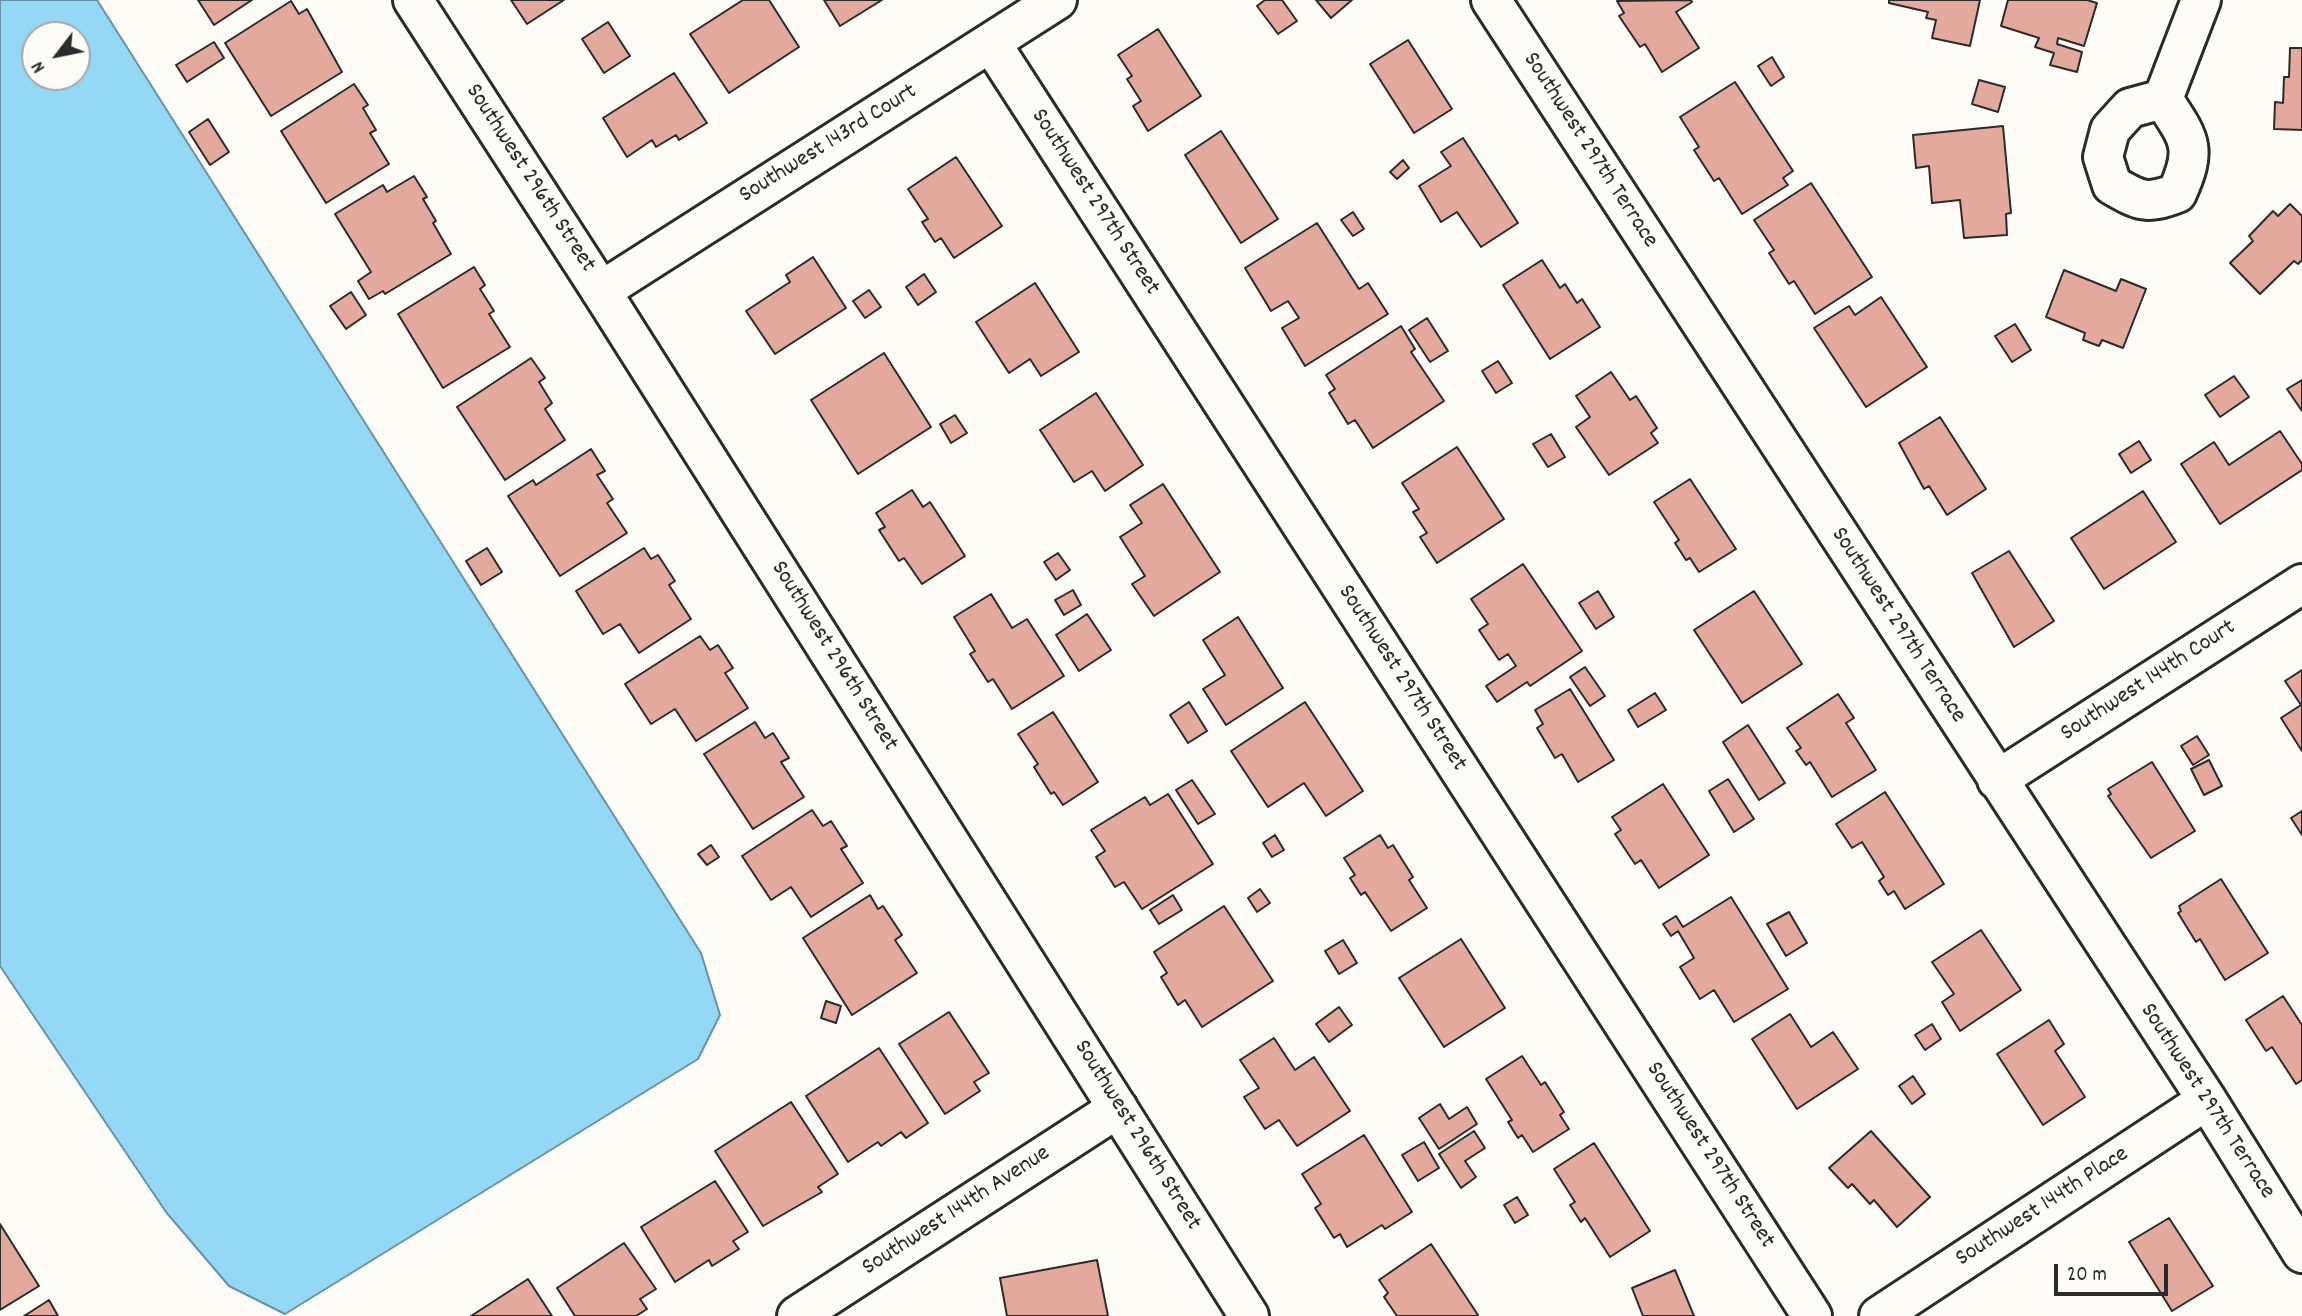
<!DOCTYPE html>
<html>
<head>
<meta charset="utf-8">
<style>
  body { margin:0 }
  #map { position:relative; width:2302px; height:1316px; overflow:hidden; background:#fdfcf7; font-family:Dekko,sans-serif }
  canvas { display:block }
  .north { position:absolute; left:21px; top:21px; width:70px; height:70px; box-sizing:border-box; background:#fdfcf7; border:2px solid #a9a8a5; border-radius:50%; rotate:238deg; font-size:19px; font-weight:700; line-height:28px; text-align:center; color:#2b2b2b }
  .north::after { content:''; display:block; margin:auto; width:24px; height:32px; background:#2b2b2b; clip-path:polygon(50% 0,100% 100%,50% 72%,0 100%) }
  .scale { position:absolute; left:2054px; top:1264px; width:114px; height:32px; box-sizing:border-box; border:4px solid #2b2b2b; border-top:0; padding-left:9px; font-size:21px; line-height:24px; white-space:nowrap; color:#2b2b2b; -webkit-text-stroke:5px #fdfcf7; paint-order:stroke }
</style>
</head>
<body>
<div id="map">
<canvas width="2302" height="1316"></canvas>
<div class="north">N</div>
<div class="scale">20 m</div>
</div>
<script>
const context = document.querySelector('canvas').getContext('2d');
context.lineJoin = 'round';
function fill(path, color) {
  context.fillStyle = color;
  context.fill(path, 'evenodd');
}
function strokePath(path, color, width, dash) {
  context.strokeStyle = color;
  context.lineWidth = width;
  context.lineCap = dash ? 'butt' : 'round';
  context.setLineDash(dash || []);
  context.stroke(path);
}
function write(font, color, halo, rows, align = 'center') {
  context.font = font + ' Dekko,sans-serif';
  context.lineWidth = 5;
  context.setLineDash([]);
  context.textBaseline = 'middle';
  context.strokeStyle = halo;
  context.fillStyle = color;
  for (const [text, x, y, turn = 0] of rows) {
    context.save();
    context.translate(x, y);
    context.rotate((+turn || 0) * Math.PI / 180);
    context.textAlign = isNaN(turn) ? turn : align;
    if (halo) context.strokeText(text, 0, 0);
    context.fillText(text, 0, 0);
    context.restore();
  }
}
const water = new Path2D(`
  M0 0H97L701 953 720 1015 698 1059 285 1314 229 1286 166 1212 0 966ZM35 35H77V77H35Z`);
fill(water, '#93d9f5');
strokePath(water, '#6993a4', 2);
const building = new Path2D(`
  M198 0H252L214 25Z
  M511 0H564L527 24Z
  M743 0H769L799 47 729 93 690 34Z
  M824 0H882L840 26Z
  M1265 0H1282L1297 21 1278 34 1257 6Z
  M1316 0H1352L1331 18Z
  M1691 0 1692 2 1676 12 1699 48 1662 72 1645 44 1640 47 1619 16 1624 13 1617 1Z
  M1889 0H1980L1970 46 1932 38 1936 20 1926 18 1928 12 1889 3Z
  M2008 0H2087L2097 3 2084 46 2058 38 2057 44 2082 52 2077 72 2050 65 2054 53 2035 47 2039 38 2001 26Z
  M291 1 299 14 307 9 342 72 271 116 225 43Z
  M608 22 630 56 604 73 582 39Z
  M1158 29 1201 96 1148 131 1133 106 1141 101 1127 79 1132 76 1118 55Z
  M1408 40 1452 109 1414 133 1370 64Z
  M214 42 224 58 187 82 176 65Z
  M2290 48H2302V130L2274 129 2275 102 2283 103 2284 77H2289Z
  M1772 57 1784 77 1771 86 1758 66Z
  M674 73 707 123 679 140 676 135 656 147 652 140 627 157 603 118Z
  M1979 80 2005 87 1998 112 1972 104Z
  M1735 82 1793 171 1783 178 1788 185 1742 214 1719 178 1714 181 1694 150 1699 147 1680 117Z
  M354 84 368 105 363 108 376 130 370 133 389 164 326 203 281 131Z
  M208 119 229 152 210 165 189 132Z
  M2003 126 2011 213 2006 214 2007 235 1964 238 1960 200 1932 203 1929 166 1916 168 1913 135Z
  M1221 131 1278 219 1241 243 1185 155Z
  M1463 138 1518 223 1481 247 1457 212 1441 222 1419 186 1451 166 1441 152Z
  M956 157 1002 226 954 258 941 238 935 242 922 222 928 219 908 189Z
  M1403 160 1409 168 1397 179 1390 172Z
  M414 176 427 197 423 199 436 221 433 223 451 254 385 294 383 291 369 299 358 281 371 272 335 214 383 185 387 192Z
  M1811 183 1872 277 1815 314 1794 281 1789 284 1769 253 1774 250 1754 220Z
  M2290 204 2302 216V260L2298 264 2294 261 2260 294 2230 263 2253 241 2249 236 2273 211 2278 216Z
  M1353 212 1364 229 1353 236 1341 220Z
  M1317 223 1359 289 1368 283 1388 314 1305 366 1282 328 1299 318 1288 301 1271 311 1245 268Z
  M813 257 846 308 775 354 746 311 790 282 786 275Z
  M1542 260 1560 288 1565 284 1577 303 1582 299 1600 327 1550 359 1503 285Z
  M474 267 485 285 480 289 494 311 489 314 510 347 443 388 398 314Z
  M2064 270 2116 291 2121 279 2146 289 2123 348 2102 340 2099 346 2083 340 2085 333 2046 317Z
  M924 274 936 292 918 305 906 287Z
  M1035 283 1079 352 1041 376 1030 359 1009 373 976 322Z
  M869 290 881 307 865 318 853 301Z
  M351 292 366 315 346 329 330 306Z
  M1881 297 1927 367 1866 407 1814 328 1849 306 1855 315Z
  M1427 318 1448 351 1430 362 1409 330Z
  M2015 324 2031 350 2012 362 1995 336Z
  M1401 326 1415 349 1411 352 1444 401 1373 448 1355 420 1348 424 1329 393 1335 389 1326 375Z
  M884 353 931 427 858 474 811 400Z
  M531 358 545 378 539 382 552 403 545 409 565 440 505 480 457 407Z
  M1498 361 1512 383 1496 393 1482 371Z
  M1611 372 1630 400 1636 396 1657 428 1651 433 1658 443 1609 475 1576 427 1590 417 1576 396Z
  M2234 376 2249 397 2220 417 2205 395Z
  M2302 380V411L2287 389Z
  M1096 393 1143 465 1105 491 1092 471 1074 482 1040 430Z
  M955 415 967 433 951 443 940 424Z
  M1940 417 1986 489 1947 515 1929 486 1924 489 1899 443Z
  M2280 431 2302 464V470L2220 524 2181 464 2214 442 2229 465Z
  M1551 434 1565 457 1548 467 1533 444Z
  M2139 441 2151 460 2131 473 2119 454Z
  M1457 447 1504 519 1437 563 1420 537 1427 533 1413 512 1419 509 1402 483Z
  M591 449 605 471 597 475 613 499 607 503 627 533 560 576 508 496 533 480 536 485Z
  M1690 479 1736 549 1699 572 1690 558 1686 560 1675 543 1679 540 1654 502Z
  M1163 484 1220 572 1154 616 1132 584 1145 576 1120 537 1142 523 1130 505Z
  M912 490 923 507 930 502 965 556 922 584 904 558 899 561 879 530 885 527 876 513Z
  M2143 491 2176 542 2104 589 2071 538Z
  M487 548 502 572 481 585 466 561Z
  M644 548 651 559 658 555 675 581 669 585 691 619 639 653 620 624 603 634 576 591Z
  M2009 551 2054 621 2014 647 1972 573Z
  M1058 553 1070 570 1056 580 1044 562Z
  M1523 564 1582 651 1530 686 1527 682 1497 702 1486 686 1516 666 1508 654 1499 660 1479 630 1488 624 1471 599Z
  M1073 590 1081 605 1064 615 1055 600Z
  M1598 591 1614 617 1596 629 1579 603Z
  M1754 591 1802 664 1742 703 1694 630Z
  M991 594 1012 628 1027 619 1064 676 1012 709 993 679 988 682 970 654 975 651 954 617Z
  M1087 614 1111 650 1079 671 1056 635Z
  M1238 617 1283 688 1226 725 1203 689 1225 675 1203 640Z
  M700 636 710 650 718 645 733 668 725 673 748 708 696 741 675 709 651 724 625 684Z
  M1585 667 1605 696 1590 706 1570 677Z
  M2302 670V751L2281 718 2301 705 2285 681Z
  M1570 689 1614 760 1578 782 1562 754 1555 758 1537 728 1543 724 1535 710Z
  M1655 693 1666 710 1638 727 1628 710Z
  M1838 694 1854 718 1846 723 1876 770 1832 797 1810 762 1806 765 1796 751 1801 748 1787 728Z
  M1189 702 1207 731 1188 743 1170 715Z
  M1305 702 1363 791 1326 816 1304 783 1268 807 1231 751Z
  M1053 712 1098 782 1063 805 1054 792 1051 794 1034 767 1038 764 1018 734Z
  M755 722 765 738 773 733 789 758 781 762 804 797 753 829 704 754Z
  M1748 725 1785 783 1759 800 1723 742Z
  M2197 736 2209 755 2193 765 2181 746Z
  M2209 760 2222 786 2204 795 2191 769Z
  M2152 762 2195 831 2151 858 2108 796 2111 794 2108 789Z
  M1728 779 1754 819 1734 832 1709 791Z
  M1192 780 1215 814 1198 824 1176 790Z
  M1663 784 1709 855 1659 888 1641 860 1635 864 1615 834 1621 830 1612 817Z
  M1885 792 1944 884 1905 909 1894 891 1888 895 1879 881 1884 877 1862 842 1852 848 1836 824Z
  M1168 794 1213 864 1142 909 1124 882 1115 887 1096 857 1105 851 1091 830 1145 797 1150 805Z
  M812 810 823 826 831 821 847 846 841 849 863 883 811 917 791 887 771 900 742 856Z
  M2302 811V835L2291 818Z
  M1275 835 1284 850 1272 857 1263 843Z
  M1380 835 1388 848 1393 845 1413 877 1409 880 1427 908 1391 931 1365 892 1361 895 1350 878 1355 875 1344 858Z
  M711 845 719 857 707 865 698 854Z
  M2221 879 2268 953 2225 980 2200 939 2196 942 2178 913 2181 911 2179 906Z
  M1260 889 1270 903 1257 912 1248 898Z
  M870 895 878 909 883 906 902 935 895 940 917 973 852 1015 803 938Z
  M1173 895 1182 910 1159 924 1150 910Z
  M1731 897 1788 989 1734 1022 1714 990 1700 999 1680 967 1694 958 1678 931 1671 936 1663 924 1676 916 1683 927Z
  M1224 906 1273 981 1202 1027 1185 1000 1178 1005 1161 977 1167 973 1154 952Z
  M1789 912 1807 943 1786 956 1767 924Z
  M1981 930 2021 990 1960 1031 1942 1002 1954 994 1932 962Z
  M1461 939 1505 1008 1444 1047 1399 978Z
  M1343 940 1357 963 1339 974 1325 951Z
  M2283 996 2302 1025V1080L2296 1084 2272 1047 2266 1051 2246 1020Z
  M826 1001 841 1006 836 1023 821 1018Z
  M1339 1007 1352 1025 1329 1042 1316 1024Z
  M949 1012 989 1073 974 1082 980 1091 945 1114 899 1044Z
  M1790 1014 1811 1047 1833 1032 1858 1069 1797 1109 1752 1039Z
  M2049 1020 2064 1044 2055 1051 2085 1097 2043 1125 1997 1054Z
  M1932 1024 1941 1039 1925 1050 1915 1035Z
  M1274 1038 1295 1070 1314 1057 1350 1111 1297 1146 1279 1120 1265 1129 1244 1097 1259 1088 1240 1060Z
  M879 1048 928 1123 906 1138 901 1132 881 1146 878 1142 848 1162 806 1096Z
  M1522 1056 1541 1085 1545 1082 1564 1112 1560 1115 1569 1129 1533 1152 1522 1135 1518 1138 1508 1122 1512 1120 1486 1079Z
  M1913 1076 1925 1094 1912 1104 1899 1086Z
  M791 1102 838 1174 818 1187 822 1192 763 1226 715 1151Z
  M1440 1104 1449 1119 1467 1107 1477 1124 1439 1149 1419 1118Z
  M1474 1131 1485 1148 1465 1161 1476 1177 1461 1188 1439 1154Z
  M1871 1131 1930 1197 1897 1227 1874 1200 1870 1204 1852 1184 1848 1188 1829 1168Z
  M1364 1135 1412 1212 1385 1229 1382 1225 1347 1247 1340 1234 1334 1238 1315 1208 1321 1204 1302 1174Z
  M1424 1142 1439 1168 1418 1181 1402 1155Z
  M1594 1143 1650 1231 1610 1257 1585 1218 1581 1222 1570 1205 1575 1202 1554 1169Z
  M715 1181 748 1232 733 1241 739 1249 712 1266 709 1260 675 1282 641 1227Z
  M1517 1197 1528 1215 1515 1223 1504 1205Z
  M2169 1218 2213 1286 2172 1311 2129 1242Z
  M0 1224 39 1286 0 1310Z
  M624 1243 656 1289 640 1299 647 1309 636 1316H575L557 1288Z
  M1431 1244 1478 1315 1476 1316H1397L1384 1297 1388 1293 1379 1280Z
  M1097 1260 1108 1316H1007L1000 1278Z
  M1675 1270 1694 1316H1643L1632 1288Z
  M528 1279 552 1316H471Z
  M49 1300 58 1316H24Z`);
fill(building, '#e2a99c');
strokePath(building, '#2b2b2b', 2);
const street = new Path2D(`
  M1491 0 2207 1100 2302 1253
  M991 43 1812 1316
  M2163 99C2189 139 2198 147 2177 193 2146 205 2140 201 2112 185L2103 157 2110 130 2130 108Z
  M2163 99 2201 0
  M601 291 1057 0
  M1997 780 2302 584
  M1879 1316 2207 1100`);
const secondary = new Path2D(`
  M413 0 601 291 1249 1316
  M797 1316 1118 1108`);
strokePath(street, '#2b2b2b', 44);
strokePath(secondary, '#2b2b2b', 44);
strokePath(street, '#fdfcf7', 38);
strokePath(secondary, '#fdfcf7', 38);
write('24px', '#2b2b2b', '#fdfcf7', [
  ["Southwest 143rd Court",829,145,-32],
  ["Southwest 297th Terrace",1589,151,57],
  ["Southwest 296th Street",529,179,57],
  ["Southwest 297th Street",1094,203,57],
  ["Southwest 297th Terrace",1897,626,57],
  ["Southwest 296th Street",833,657,58],
  ["Southwest 297th Street",1401,679,57],
  ["Southwest 144th Court",2149,682,-33],
  ["Southwest 297th Terrace",2206,1102,57],
  ["Southwest 296th Street",1136,1136,58],
  ["Southwest 297th Street",1709,1156,57],
  ["Southwest 144th Place",2043,1208,-33],
  ["Southwest 144th Avenue",957,1212,-33]
]);
</script>
</body>
</html>
